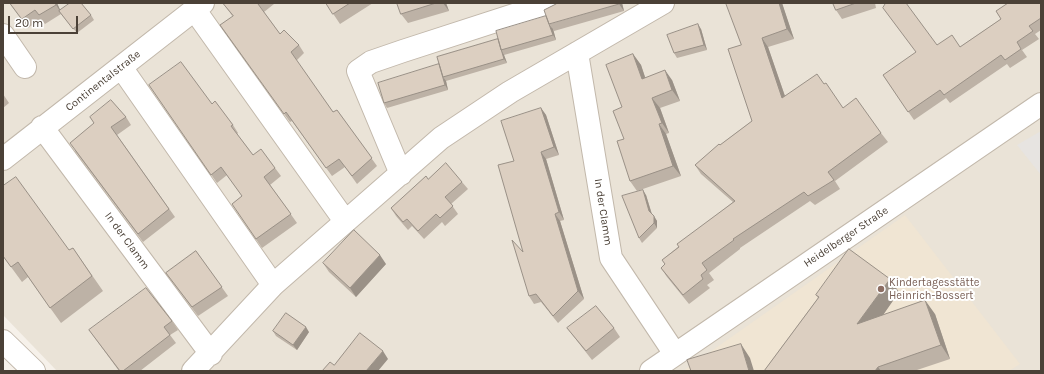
<!DOCTYPE html>
<html>
<head>
<meta charset="utf-8">
<style>
  body { margin:0 }
  #map { position:relative; width:1044px; height:374px; overflow:hidden; background:#f6f1ea; font-family:Karla,sans-serif }
  canvas { display:block }
  .frame { position:absolute; inset:0; border:4px solid #4b4137; pointer-events:none }
  .scale { position:absolute; left:8px; top:16px; width:70px; height:18px; box-sizing:border-box; border:2px solid #4b4137; border-top:0; padding-left:5px; font-size:12px; line-height:14px; white-space:nowrap; color:#4b4137; -webkit-text-stroke:3px #fff; paint-order:stroke }
</style>
</head>
<body>
<div id="map">
<canvas width="1044" height="374"></canvas>
<div class="frame"></div>
<div class="scale">20 m</div>
</div>
<script>
const context = document.querySelector('canvas').getContext('2d');
context.lineJoin = 'round';
function fill(path, color) {
  context.fillStyle = color;
  context.fill(path, 'evenodd');
}
function strokePath(path, color, width, dash) {
  context.strokeStyle = color;
  context.lineWidth = width;
  context.lineCap = dash ? 'butt' : 'round';
  context.setLineDash(dash || []);
  context.stroke(path);
}
function write(font, color, halo, rows, align = 'center') {
  context.font = font + ' Karla,sans-serif';
  context.lineWidth = 4;
  context.setLineDash([]);
  context.textBaseline = 'middle';
  context.strokeStyle = halo;
  context.fillStyle = color;
  for (const [text, x, y, turn = 0] of rows) {
    context.save();
    context.translate(x, y);
    context.rotate((+turn || 0) * Math.PI / 180);
    context.textAlign = isNaN(turn) ? turn : align;
    if (halo) context.strokeText(text, 0, 0);
    context.fillText(text, 0, 0);
    context.restore();
  }
}
fill(new Path2D(`
  M3 3H1041V371H57L3 315Z`), '#eae3d7');
fill(new Path2D(`
  M905 215 1020 364 1009 371H683Z`), '#f0e5d3');
fill(new Path2D(`
  M1041 131V175L1017 145Z`), '#e7e4e1');
const street = new Path2D(`
  M194 9 345 221
  M3 35 25 67
  M577 53 611 258 675 354
  M121 67 273 285
  M42 127 211 354
  M3 159 203 3
  M401 174 358 71 371 62 403 51 551 3
  M3 341 34 371
  M193 371 273 285 441 138 510 92 663 3
  M651 371 1041 104`);
strokePath(street, '#c2b8ab', 24);
strokePath(street, '#fff', 22);
fill(new Path2D(`
  M10 3H57L60 10 91 15 94 20 77 33 61 14 45 24 41 19 28 28Z
  M223 3H273L274 4 264 12 280 34 299 45 304 53 296 61 333 112 337 110 377 166 357 184 345 167 332 176 292 121 290 122 220 25 233 17Z
  M326 3H373L340 24Z
  M397 3H446L449 11 408 23 401 14Z
  M622 3 624 11 554 31 553 29 556 40 504 55 507 63 446 81 448 90 387 108 384 103 439 64 437 57Z
  M782 3 794 39 768 47 785 96 824 84 843 108 881 133 888 142 835 181 840 189 815 205 810 201 740 248V249L709 273 714 280 707 285 710 288 689 304 667 277 661 268 665 264 662 260 733 202 701 174 695 165 720 145 752 121 741 45Z
  M833 3H875L876 8 842 19 836 10Z
  M1041 3V30L1035 34 1039 39 1022 50 1027 57 1010 68 1007 64 950 103 946 98 914 120 883 75 937 45 960 47 1001 19 996 11Z
  M701 29 707 50 677 58 674 53Z
  M633 54 641 65 645 77 672 80 680 101 660 108 669 133 666 134 681 176 637 191 630 181 624 139 622 107Z
  M149 85 212 104 233 125 238 133 237 134 253 155 275 168 281 176 270 185 297 223 262 248 232 204 242 196 227 175 217 183Z
  M3 94 9 103 3 108Z
  M541 108 546 115 559 155 546 159 564 220 560 221 584 299 558 323 541 302 534 304 529 296 523 252 514 161Z
  M90 117H126L131 125 117 135 175 217 143 242 75 151 94 123Z
  M428 179 462 182 468 189 451 204 458 214 445 226 442 222 424 239 412 226 408 230 396 216 391 208Z
  M646 195 652 214 657 221V228L642 243 639 238Z
  M73 248 103 291 61 323 28 277 22 282 3 256 69 250Z
  M196 251 228 296 198 316 166 273Z
  M323 263 386 264 356 297 329 272Z
  M899 292 883 315 935 314 950 359 914 371H764L818 298 816 295Z
  M172 321 178 330 170 335 176 343 140 371H119L89 330Z
  M567 328H614L620 337 592 360Z
  M273 331 309 332 297 350 276 336Z`), '#bdb2a6');
fill(new Path2D(`
  M55 3H57L62 14 56 5Z
  M443 3H446L449 11Z
  M619 3H622L624 11 619 4Z
  M779 3H782L794 39 787 29Z
  M698 24 701 29 707 50 704 45Z
  M549 25 553 29 556 40 553 35Z
  M762 38 768 47 789 108 782 98Z
  M501 50 504 55 507 63 504 59Z
  M633 54 641 65 649 89 642 79Z
  M665 70 672 80 680 101 672 90Z
  M443 77 446 81 448 90 445 85Z
  M652 98 660 108 669 133 662 123Z
  M541 108 546 115 559 155 554 147Z
  M659 124 666 134 681 176 673 166Z
  M541 152 546 159 564 220 559 212Z
  M643 190 646 195 652 215 649 211Z
  M555 214 560 221 584 299 578 291Z
  M654 216 657 221V228L654 223Z
  M380 255 386 264 356 297 350 288Z
  M890 279 899 292 867 338 857 324Z
  M925 300 935 314 950 359 941 345Z
  M306 327 309 332 297 350 293 345Z
  M741 344 750 358 754 371H749Z
  M383 351 388 359 378 371H366Z
  M878 367 881 371H875Z`), '#9a9187');
const building = new Path2D(`
  M10 3H55L56 5 39 15 35 10 22 19Z
  M70 3H81L91 15 73 29 59 11Z
  M223 3H260L258 4 280 34 284 30 299 45 291 52 333 112 337 110 372 158 352 176 339 159 326 168 286 112 284 114 220 25 233 16Z
  M326 3H350L333 14Z
  M397 3H436L401 14Z
  M556 3H619V4L549 24 544 10 556 4Z
  M726 3H779L787 29 762 38 782 98 817 74 824 84 826 83 843 108 856 98 881 133 828 172 834 180 808 196 804 192 733 239 734 240 702 263 707 270 701 275 703 279 683 295 661 268 665 264 662 260 679 247 677 244 735 201 695 165 719 144 720 145 752 121 728 49 741 45Z
  M833 3H856L836 10Z
  M886 3H906L937 45 952 35 960 47 1001 19 996 11 1008 3H1041V18L1029 26 1033 31 1017 42 1021 49 1005 60 1001 55 944 95 940 90 908 112 883 75 916 52 883 8Z
  M546 16 553 35 501 50 496 31Z
  M698 24 704 45 674 53 667 35Z
  M498 39 504 59 443 77 437 57Z
  M633 54 642 79 665 70 672 90 652 98 662 123 659 124 673 166 630 181 617 141 624 139 613 111 622 107 606 65Z
  M181 62 212 104 215 101 233 125 231 126 253 155 261 149 275 168 264 177 291 214 256 239 232 204 242 196 221 167 211 175 149 85Z
  M439 64 445 85 384 103 378 83Z
  M111 100 126 117 111 127 169 209 138 234 70 143 94 123 90 117Z
  M541 108 554 147 541 152 559 212 555 214 578 291 553 316 536 294 529 296 512 240 523 252 498 165 514 161 501 121Z
  M446 163 462 182 445 197 453 206 440 218 436 214 418 231 407 219 403 222 391 208 426 176 428 179Z
  M16 177 69 250 73 248 92 276 50 308 18 262 11 267 3 256V186Z
  M643 190 649 211 654 216V223L639 238 622 196Z
  M354 230 380 255 350 288 323 263Z
  M849 249 890 279 857 324 925 300 941 345 878 367 875 371H764L819 297 816 295Z
  M196 251 222 287 192 307 166 273Z
  M146 288 172 321 164 327 170 335 123 371H120L89 330Z
  M596 306 614 328 586 351 567 328Z
  M286 313 306 327 293 345 273 331Z
  M360 333 383 351 366 371H322L330 362 334 365Z
  M741 344 749 371H691L687 360Z`);
fill(building, '#dccfc1');
strokePath(building, '#9a9187', 1);
for (const [x, y, r, color] of [
  [881,289,4,"#8d6e63"]
]) {
  const dot = new Path2D();
  dot.arc(x, y, r, 0, 2 * Math.PI);
  context.fillStyle = color;
  context.fill(dot);
  strokePath(dot, '#fff', 1.5);
}
write('11px', '#4b4137', '#fff', [
  ["Continentalstraße",103,81,-38],
  ["In der Clamm",603,212,81],
  ["Heidelberger Straße",846,237,-34],
  ["In der Clamm",127,241,54]
]);
write('11px', '#785e54', '#fff', [
  ["Kindertagesstätte",889,283],
  ["Heinrich-Bossert",889,296]
], 'left');
</script>
</body>
</html>
